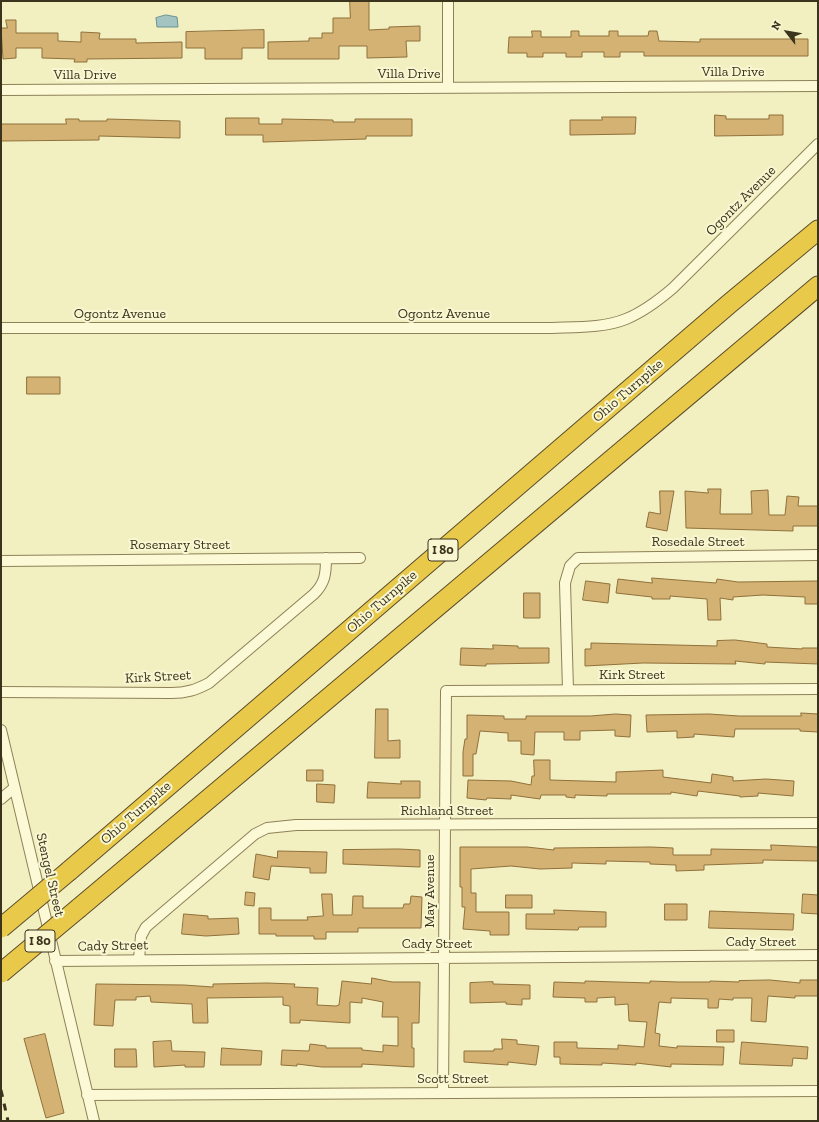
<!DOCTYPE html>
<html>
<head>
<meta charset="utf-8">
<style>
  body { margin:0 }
  #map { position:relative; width:819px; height:1122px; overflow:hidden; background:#f2efc1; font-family:"Zilla Slab",serif }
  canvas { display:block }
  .frame { position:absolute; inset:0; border:2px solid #3c331c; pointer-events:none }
  .north { position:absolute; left:767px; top:12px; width:40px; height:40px; -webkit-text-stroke:3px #f9f7d2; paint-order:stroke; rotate:301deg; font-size:11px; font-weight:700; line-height:16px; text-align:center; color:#3c331c }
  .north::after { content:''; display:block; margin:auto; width:14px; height:18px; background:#3c331c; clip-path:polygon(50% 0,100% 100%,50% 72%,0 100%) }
</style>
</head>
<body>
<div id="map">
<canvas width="819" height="1122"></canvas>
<div class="frame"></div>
<div class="north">N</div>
</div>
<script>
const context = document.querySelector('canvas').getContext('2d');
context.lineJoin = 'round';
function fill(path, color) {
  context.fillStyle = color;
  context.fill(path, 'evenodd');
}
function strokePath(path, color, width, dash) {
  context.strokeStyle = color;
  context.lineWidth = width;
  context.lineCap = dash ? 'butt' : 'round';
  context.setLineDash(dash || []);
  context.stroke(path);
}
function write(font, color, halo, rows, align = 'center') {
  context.font = font + ' "Zilla Slab",serif';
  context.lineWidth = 4;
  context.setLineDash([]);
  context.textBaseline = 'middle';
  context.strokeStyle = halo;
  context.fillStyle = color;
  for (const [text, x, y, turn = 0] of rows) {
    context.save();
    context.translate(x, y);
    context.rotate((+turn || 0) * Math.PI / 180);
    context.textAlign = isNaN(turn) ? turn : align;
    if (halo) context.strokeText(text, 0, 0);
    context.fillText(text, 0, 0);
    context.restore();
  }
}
const water = new Path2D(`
  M166 15 177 17 178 27H157L156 18Z`);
fill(water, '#a4c4c2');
strokePath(water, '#6a9393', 1);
const building = new Path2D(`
  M350 1H369V30L389 29V27L420 26V41H406L407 57 367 58V46H339V59H268V42L309 41V38H322V33H333V18H350Z
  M6 20H16V33H58V41L81 42V32L100 33 99 39H136V43L182 42V58L87 59V62H74L75 59 42 58V48H16V58L3 59 1 28H7Z
  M264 30V48H242V59H205V48H186V32Z
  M532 31H541V37H571V31H579V36H609V31H618V36H648L649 31H657L659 41 700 42V39H808V56H644V52H620V57H604V52H582V57H566V53H543V57H527V53H508L509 37H532Z
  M715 115 726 116V119H769V115H783V135L715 136Z
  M602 117H636L635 134 570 135V120H602Z
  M226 118H259V124H282V119L333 120V122H355V119H412V136H366V139L263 142V135H226Z
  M66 119H79V121H107V119L180 121V138L99 136V140L1 141V124H66Z
  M27 377H60V394H27Z
  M708 489H721L720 514H752L751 491 768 490 769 515H785L787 496 799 497 798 506H818V526H793V531L686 528 685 491 708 493Z
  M660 491H674L667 531 646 527 649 512 660 514Z
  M652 578 716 583 717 579 738 582 818 581V604H805V597L763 595 733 597V600L720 598 721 620H708L707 599 670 596V599H652V597L616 593 618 579 652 583Z
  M586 581 610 584 608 603 583 600Z
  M524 593H540V618H524Z
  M735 640 767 644V647L802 649V648H818V664L765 662V664L735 661 736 664 643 663 585 666V649H591V643L717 646V641Z
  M493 645 518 646V648H549V663L486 664V666L460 665 461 648 493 649Z
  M376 709H388V741L400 740V758H375Z
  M801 713 818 714V732L800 731V729H735L734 737 694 734V737L677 738V731L647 732 646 715 709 714 739 716H801Z
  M616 714 631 715 630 737 615 736V730L580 731V740H564V732H535L534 755 521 754V741H508V733L480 731 476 754H473V776H463V752L465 739H467V715L504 716V719H526V716H590Z
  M534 760H550V780L616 782V772L663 770V777L711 783 712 774 733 777V781L766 779 794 781 793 796 758 793V796L740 797V796L698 791 697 796 671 792V794H607V796L575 795V798L566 797V795H541L540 799 511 795V799L487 798 486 800 467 798 468 780 511 781 531 785 532 776H534Z
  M307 770H323V781H307Z
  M401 781H420V798H367L368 782 401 784Z
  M317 784 335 785 334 803 317 802Z
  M771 845 818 847V861L763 860V863L704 865V870L676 871V865L650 864V862L606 861V864L572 863V868L540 869 511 866 471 869V893H476V912H509V935H490V931L463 929 465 907H462V887H460V847H527L554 850V848L651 847 673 848V855H711V849L771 850Z
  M399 849 420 850V867L343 864V850Z
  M278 851 327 852 326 873H310V868L271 866 269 880 253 877 256 854 277 858Z
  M246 892 255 893 254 906 245 905Z
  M322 894H332L333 915H352L353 896H363V908H403L404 904H410L411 896 422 897 421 928H358V932H326V939H314V936H276V934H259V908H271V920H308L307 917 323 916Z
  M803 894 818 895V914L802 913Z
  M506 895H532V908H506Z
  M665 904H687V920H665Z
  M554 910 606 912V927H579L578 930 526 929V914H554Z
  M710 911 794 914 793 930 709 928Z
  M184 914 208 916V919L238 918 239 934 206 936 182 934Z
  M372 978 392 982H420L419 1023H412V1048H414V1067L362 1064V1067H322L297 1064V1066L281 1065 282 1050 309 1051 310 1044 326 1046V1048H362V1050L383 1052V1045L398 1046V1017H382L383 1002 362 998V1003L350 1002V1023L300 1020V1023H290V1006L283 1005V997L207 998 208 1023H193L192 1004 151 1002 150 996 136 997V1000H115L113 1026 94 1025 96 984 184 985 213 987V984L267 983 295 984 294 987 318 988 317 1005 336 1006 339 1005 342 981 371 984Z
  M770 980 800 983V980H818V996H795V998L768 996 766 1022 751 1021 752 998H733V1000L719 999 718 1008H708V999L671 998V1003L659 1002 655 1033 660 1034 659 1046 677 1048V1046L724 1047 723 1065 671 1064V1067L636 1063V1065L602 1063V1065L560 1064V1057H554V1042H577V1048L618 1049V1045L644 1047 647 1022 629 1021 628 1004 615 1005V997L597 998V1002H585V998L553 997 554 982 585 983V981L650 983V981L678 982H710V981L739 982V981Z
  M493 982V984L530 985V999H522V1005L506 1004V1002L470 1003V983Z
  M717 1030H734V1042H717Z
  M45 1034 64 1113 46 1118 24 1039Z
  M502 1039 517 1040V1044L539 1046 536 1065 508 1062V1065L464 1062V1051H494V1049H502Z
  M171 1041 172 1051 205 1052 204 1067H185V1065L154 1067 153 1042Z
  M742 1042 808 1047 807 1059 793 1058 792 1066 740 1064Z
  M222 1048 262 1051 261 1065H221Z
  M115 1049H136L137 1067H115Z`);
fill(building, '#d4b274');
strokePath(building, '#8f703a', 1);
const minor = new Path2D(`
  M448 1V87
  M1 90 818 86
  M1 328H552C576 327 604 328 626 319 643 312 659 300 673 288L818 144
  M1 561 360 558
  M568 690 565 583 570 566 578 558 818 555
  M1 692 171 693C186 693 196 690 209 683L314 594C325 583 326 574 326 558
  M1 730 94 1121
  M1 799 14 788
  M139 959 141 936 146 927 255 834 267 828 296 825 818 823
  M55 961 818 955
  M443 1093 446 691 818 689
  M87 1095 818 1091`);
const motorway = new Path2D(`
  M69 871 729 304 818 230
  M79 908 818 286`);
strokePath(minor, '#8e8157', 12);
strokePath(motorway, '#5b4d2b', 21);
strokePath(minor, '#fcf9d6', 10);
strokePath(motorway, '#e9c94a', 19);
strokePath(new Path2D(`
  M1 1090 8 1121`), '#3c331c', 3, [7, 7]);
const motorwayBridge = new Path2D(`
  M1 928 69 871
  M1 973 79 908`);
strokePath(motorwayBridge, '#5b4d2b', 21, []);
strokePath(motorwayBridge, '#e9c94a', 19);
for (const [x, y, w] of [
  [443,550,30],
  [40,941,30]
]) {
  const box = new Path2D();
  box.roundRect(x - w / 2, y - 11, w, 22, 3);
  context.fillStyle = '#f9f7d2';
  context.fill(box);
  strokePath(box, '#3c331c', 1);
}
write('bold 13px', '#3c331c', null, [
  ["I 80",443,550],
  ["I 80",40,941]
]);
write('14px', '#3c331c', '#f9f7d2', [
  ["Villa Drive",733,72],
  ["Villa Drive",409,74],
  ["Villa Drive",85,75],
  ["Ogontz Avenue",741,201,-45],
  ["Ogontz Avenue",120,314],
  ["Ogontz Avenue",444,314],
  ["Ohio Turnpike",628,391,-41],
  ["Rosedale Street",698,542],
  ["Rosemary Street",180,545],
  ["Ohio Turnpike",382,602,-41],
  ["Kirk Street",632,675],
  ["Kirk Street",158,677,-3],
  ["Richland Street",447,811],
  ["Ohio Turnpike",136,813,-41],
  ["Stengel Street",50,875,77],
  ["May Avenue",430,891,-90],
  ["Cady Street",761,942],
  ["Cady Street",437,944],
  ["Cady Street",113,946,-1],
  ["Scott Street",453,1079]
]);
</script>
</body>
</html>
